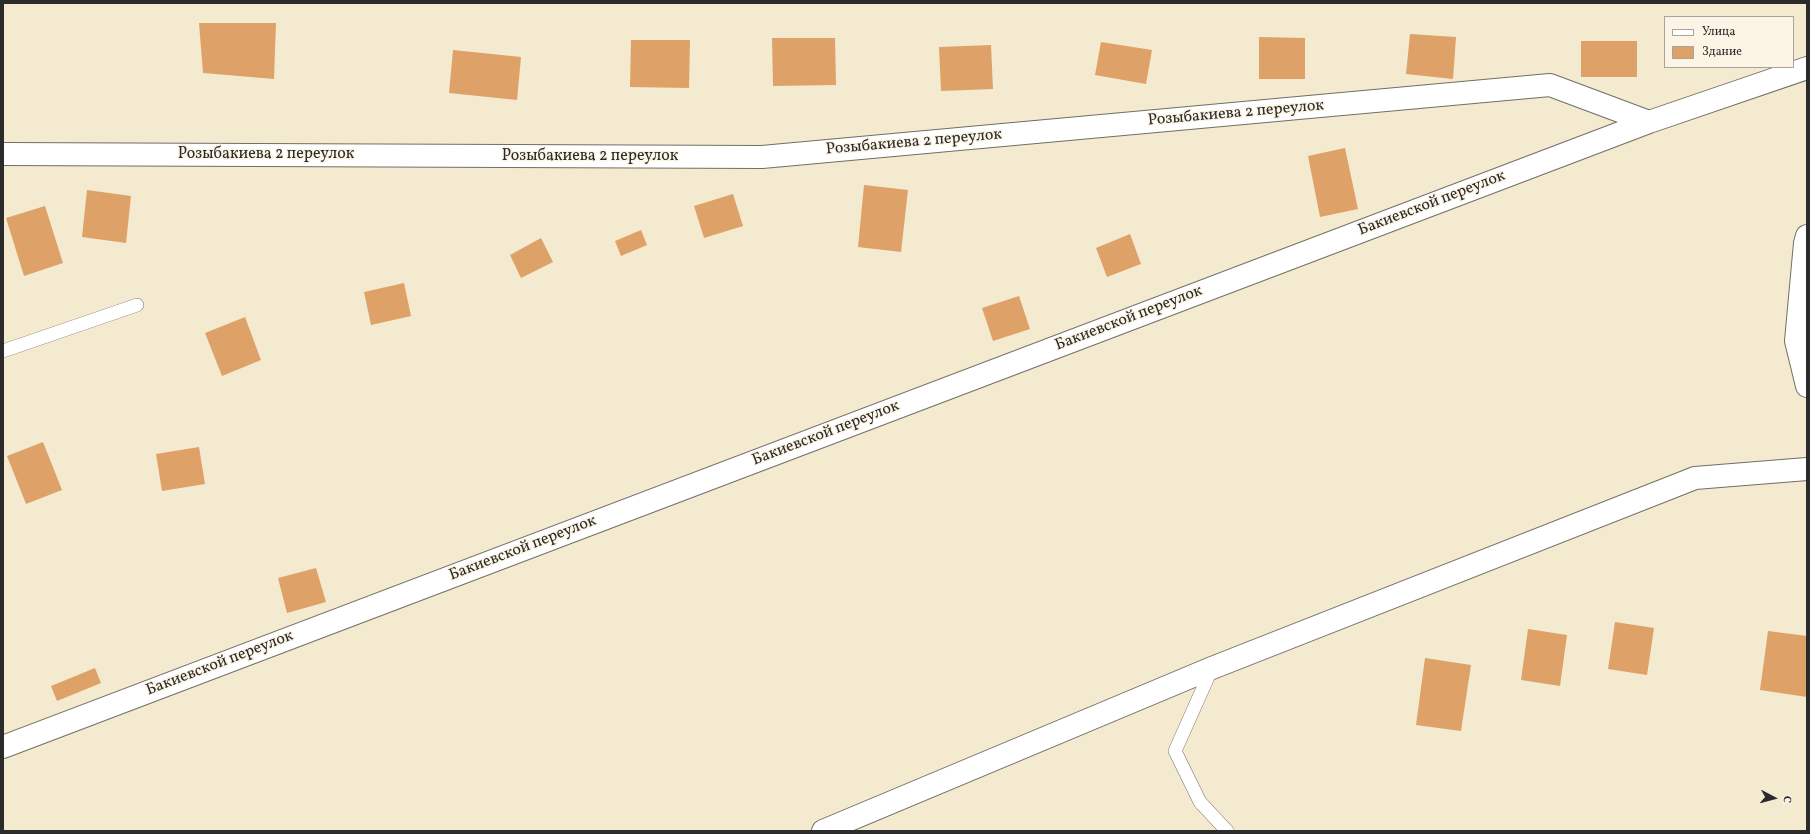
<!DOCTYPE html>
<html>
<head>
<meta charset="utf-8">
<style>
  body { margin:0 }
  #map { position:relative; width:1810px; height:834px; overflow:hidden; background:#f3ead0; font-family:Vollkorn,serif }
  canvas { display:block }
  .frame { position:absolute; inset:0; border:4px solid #2b2b2b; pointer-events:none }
  .legend { position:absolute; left:1664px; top:16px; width:130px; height:52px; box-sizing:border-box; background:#fcf5e5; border:1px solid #a8a49b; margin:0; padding:5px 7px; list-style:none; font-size:12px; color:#2b2b2b }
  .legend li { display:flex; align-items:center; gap:8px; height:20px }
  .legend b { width:20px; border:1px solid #a8a49b }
  .north { position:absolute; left:1754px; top:778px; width:40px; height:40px; -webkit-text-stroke:3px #fcf5e5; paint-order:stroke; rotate:96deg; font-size:11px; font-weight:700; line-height:16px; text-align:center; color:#2b2b2b }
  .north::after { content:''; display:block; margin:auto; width:14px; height:18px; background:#2b2b2b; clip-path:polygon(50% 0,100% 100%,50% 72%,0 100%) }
</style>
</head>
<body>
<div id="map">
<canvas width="1810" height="834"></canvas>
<div class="frame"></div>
<ul class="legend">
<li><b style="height:5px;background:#fff"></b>Улица</li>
<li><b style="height:11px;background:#dea268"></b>Здание</li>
</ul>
<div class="north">С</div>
</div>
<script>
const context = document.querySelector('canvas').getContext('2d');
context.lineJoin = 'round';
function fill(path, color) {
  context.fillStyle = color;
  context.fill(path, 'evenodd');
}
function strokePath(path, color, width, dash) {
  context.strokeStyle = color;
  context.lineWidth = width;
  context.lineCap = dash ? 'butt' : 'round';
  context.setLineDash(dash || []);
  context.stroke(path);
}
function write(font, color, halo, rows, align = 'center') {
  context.font = font + ' Vollkorn,serif';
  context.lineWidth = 3;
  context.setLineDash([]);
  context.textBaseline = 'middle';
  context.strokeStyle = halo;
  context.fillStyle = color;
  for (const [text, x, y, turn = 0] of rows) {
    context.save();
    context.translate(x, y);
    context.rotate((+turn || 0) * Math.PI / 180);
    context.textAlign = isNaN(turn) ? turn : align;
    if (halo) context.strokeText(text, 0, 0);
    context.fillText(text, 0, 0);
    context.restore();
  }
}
fill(new Path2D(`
  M199 23H276L274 79 203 73Z
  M1410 34 1456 37 1453 79 1406 74Z
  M1259 37 1305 38V79H1259Z
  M772 38H835L836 85 773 86Z
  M631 40H690L689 88 630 87Z
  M1581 41H1637V77H1581Z
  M1101 42 1152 50 1146 84 1095 75Z
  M991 45 993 89 941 91 939 47Z
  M453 50 521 57 517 100 449 93Z
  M1345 148 1358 209 1320 217 1308 156Z
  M864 185 908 190 901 252 858 247Z
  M87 190 131 196 126 243 82 237Z
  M733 194 743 226 704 238 694 206Z
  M45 206 63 263 24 276 6 218Z
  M641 230 647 245 621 256 615 241Z
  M1130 234 1141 264 1107 277 1096 248Z
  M541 238 553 262 521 278 510 255Z
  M404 283 411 316 371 325 364 292Z
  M1019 296 1030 329 993 341 982 308Z
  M245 317 261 360 222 376 205 333Z
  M43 442 62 490 26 504 7 456Z
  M199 447 205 484 162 491 156 454Z
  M316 568 326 602 287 613 278 578Z
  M1615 622 1654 628 1647 675 1608 669Z
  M1528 629 1567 635 1560 686 1521 680Z
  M1768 631 1807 636V697L1760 690Z
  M1425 658 1471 665 1461 731 1416 725Z
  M95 668 101 683 57 701 51 686Z`), '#dea268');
const service = new Path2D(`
  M3 351 137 305
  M1212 668 1175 751 1200 802 1227 831`);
const minor = new Path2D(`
  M3 154 762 157 1550 85 1649 122 1807 68
  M1807 236 1805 243 1796 341 1807 386
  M3 747 1649 122`);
const tertiary = new Path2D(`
  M823 831 1212 668 1695 478 1807 469`);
strokePath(service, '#716e65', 14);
strokePath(minor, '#716e65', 24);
strokePath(tertiary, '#716e65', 24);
strokePath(service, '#fff', 13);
strokePath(minor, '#fff', 22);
strokePath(tertiary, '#fff', 22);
write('16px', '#2b2b2b', '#fcf5e5', [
  ["Розыбакиева 2 переулок",1236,114,-5],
  ["Розыбакиева 2 переулок",914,143,-5],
  ["Розыбакиева 2 переулок",266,155],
  ["Розыбакиева 2 переулок",590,157],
  ["Бакиевской переулок",1432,204,-21],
  ["Бакиевской переулок",1129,319,-21],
  ["Бакиевской переулок",826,434,-21],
  ["Бакиевской переулок",523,549,-21],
  ["Бакиевской переулок",220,664,-21]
]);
</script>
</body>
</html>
